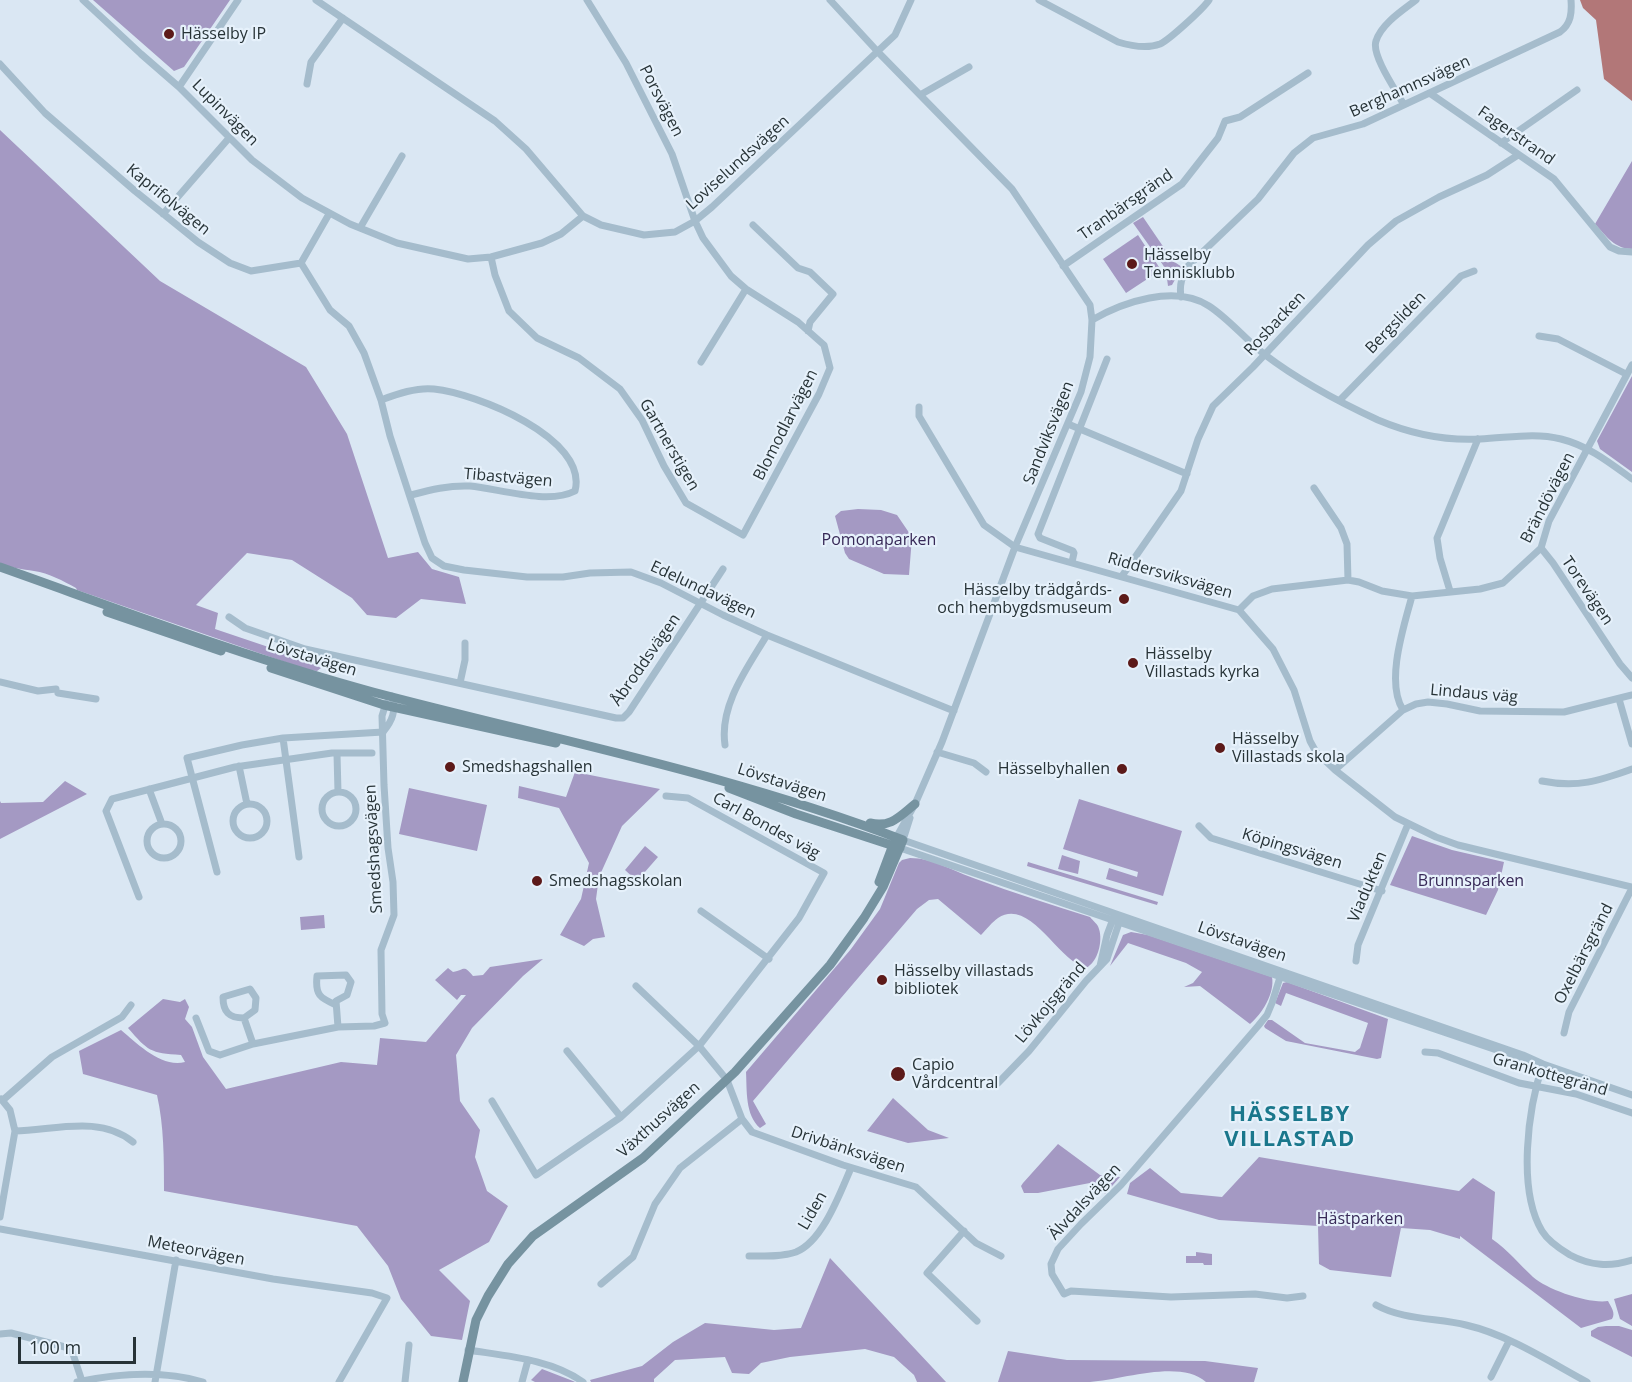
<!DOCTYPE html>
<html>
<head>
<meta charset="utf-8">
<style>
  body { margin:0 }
  #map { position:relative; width:1632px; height:1382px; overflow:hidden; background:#dae7f3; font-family:"Open Sans",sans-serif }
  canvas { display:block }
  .scale { position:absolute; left:18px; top:1337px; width:118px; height:27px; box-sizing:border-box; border:3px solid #273337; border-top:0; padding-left:8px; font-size:18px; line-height:21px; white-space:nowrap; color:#273337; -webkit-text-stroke:4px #e6f1fb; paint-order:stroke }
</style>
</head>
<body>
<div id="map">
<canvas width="1632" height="1382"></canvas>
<div class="scale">100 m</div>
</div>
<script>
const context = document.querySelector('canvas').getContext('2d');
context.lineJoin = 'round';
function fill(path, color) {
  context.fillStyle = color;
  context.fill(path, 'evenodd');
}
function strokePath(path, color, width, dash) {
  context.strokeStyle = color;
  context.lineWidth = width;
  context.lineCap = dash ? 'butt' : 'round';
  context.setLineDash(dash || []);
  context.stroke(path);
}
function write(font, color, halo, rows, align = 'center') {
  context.font = font + ' "Open Sans",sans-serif';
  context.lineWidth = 4.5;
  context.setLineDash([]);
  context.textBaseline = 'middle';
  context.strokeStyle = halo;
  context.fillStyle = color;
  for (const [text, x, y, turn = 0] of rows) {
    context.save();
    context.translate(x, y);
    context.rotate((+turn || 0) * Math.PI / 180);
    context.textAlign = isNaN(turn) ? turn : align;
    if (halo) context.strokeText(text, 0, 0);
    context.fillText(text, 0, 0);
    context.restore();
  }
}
fill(new Path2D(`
  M93 0H230L184 67 174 71Z
  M0 130 160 281 306 367 347 434 388 558 418 552 432 569 459 577 466 604 421 599 396 618 367 615 352 598 292 560 247 553 196 605 218 613 215 629 301 658 321 668 317 671 308 670 77 590 76 588C63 581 49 573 34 571 22 569 12 568 0 564Z
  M1632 161V249C1615 249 1606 236 1595 224Z
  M1143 217 1173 261 1182 267 1172 285 1168 286 1166 271 1163 265 1133 223Z
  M1138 235 1161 270 1126 293 1103 259Z
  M1632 376V472L1600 449 1597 441Z
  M858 509 881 510 897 515 912 537 909 575 884 574 849 559 845 553 835 516 841 511Z
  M575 772 660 789 622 826 599 877 596 899 605 937 593 939 584 946 560 935 581 899 589 863 559 808 518 798 519 786 566 797Z
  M65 781 87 794 0 839V801L1 803 43 802Z
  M409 788 487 805 477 851 399 834Z
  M1079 799 1182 831 1163 896 1106 879 1109 868 1137 877 1138 872 1063 849Z
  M1412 836 1452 850 1504 862 1498 890 1486 915 1390 885Z
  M645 846 658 857 637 881 625 870Z
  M1062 855 1080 861 1078 874 1058 869Z
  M910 858C933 858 955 872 976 879 1014 893 1052 905 1090 917 1093 921 1098 924 1099 929 1103 941 1098 962 1086 968 1058 961 1030 897 998 918 992 922 986 930 981 935L938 899 929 900 917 909 753 1101 766 1124 760 1128C745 1115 747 1090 746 1072L851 949 880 909 899 863 902 860Z
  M1028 862 1158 902 1157 905 1027 866Z
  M324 915 325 928 301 930 300 917Z
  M1131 932 1148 935 1272 977C1275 993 1262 1014 1250 1024L1200 986 1184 987 1193 983 1202 972 1186 963 1128 943 1110 966 1123 935Z
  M543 959 523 976 472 1028 456 1055 460 1101 480 1130 475 1157 487 1191 508 1206 489 1242 439 1270 470 1301 462 1340 431 1336 401 1299 388 1266 357 1226 164 1191C164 1159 164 1126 157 1095L83 1074 79 1051 121 1030C138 1044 161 1068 185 1062L181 1055C150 1053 148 1051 128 1028L163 999 180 1002 185 999 189 1007 185 1019 192 1027 203 1057 226 1089 341 1062 377 1065 380 1038 426 1042 466 995H461L457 1000 435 980 448 968 453 972C465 970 463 964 473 976L483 975 490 967Z
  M1287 982 1388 1019 1381 1058 1377 1059 1286 1041 1265 1028 1264 1026 1268 1020H1272L1305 1043 1355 1052 1360 1048 1368 1023 1286 993 1281 1006 1275 1003 1283 983Z
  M893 1098 928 1130 949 1138 908 1143 867 1131Z
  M1058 1144 1100 1175 1120 1177 1105 1194 1095 1182 1038 1193H1024L1021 1186 1023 1183Z
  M1259 1157 1459 1191 1473 1178 1495 1192 1492 1239C1508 1250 1519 1264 1533 1277 1548 1290 1589 1304 1608 1301 1611 1307 1616 1313 1612 1319L1581 1328 1460 1236V1239L1430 1230 1401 1228 1391 1277 1330 1270 1319 1264 1318 1226 1219 1220 1127 1194 1130 1183 1150 1168 1181 1193 1222 1197Z
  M1196 1252 1212 1254V1265H1204L1203 1263H1186V1256H1196Z
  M830 1258 946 1382H917L914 1375 894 1357 865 1349 790 1357 761 1363 749 1374 732 1373 725 1357 675 1360 654 1379V1382H591L590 1380 642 1366 673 1342 705 1323 774 1330 801 1328Z
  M1632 1294V1326L1620 1319 1614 1299Z
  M1606 1326H1619L1632 1330V1357L1591 1336V1331L1598 1327Z
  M1008 1351 1067 1360 1205 1361 1258 1368 1254 1382H1206C1180 1359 1122 1380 1090 1382 1060 1382 1029 1382 998 1382Z
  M542 1369 573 1381 575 1382H535L531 1380Z`), '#a499c3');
fill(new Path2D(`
  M1580 0H1632V101L1604 79 1596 20 1583 8Z`), '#b27778');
strokePath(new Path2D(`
  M83 0 141 54 179 87 252 160 302 198 350 224 397 243 468 259 491 257 542 243 561 234 583 216
  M316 0 495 121 526 149 583 216 601 225 644 235 675 232 695 221 712 207 895 35 911 0
  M830 0 878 52 1012 189 1090 305 1092 320 1090 357 1081 392 1015 547 942 742 915 804 896 838
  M1039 0 1118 42C1131 46 1147 49 1160 44 1169 40 1203 9 1209 0
  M0 64 45 113 135 191 198 242 230 263 251 271 301 263 329 214
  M307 84 311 62 343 18
  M179 87 238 0
  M1431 94 1554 179 1610 247 1619 251 1632 252
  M920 95 969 67
  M1404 105C1397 92 1371 55 1376 41 1381 24 1403 10 1416 0
  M1501 143 1577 90
  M163 214 229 138
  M753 225 798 268 810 272 833 294 810 322 808 331
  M360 228 402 156
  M491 257 495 275 509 311 537 338 579 358 620 389 642 420 664 466 686 503 743 535 819 394 830 368 824 345 798 322 746 289 731 276 703 238 695 221 672 154 626 63 587 0
  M301 263 330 310 349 326 364 353 381 400 390 436 425 543 432 558 444 566 464 570 527 577H563L590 573 631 572 661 583 723 615 767 635 954 711
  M1063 266 1182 184 1218 138 1225 121 1240 117 1308 73
  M1181 297C1179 284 1182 277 1188 266L1258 199 1294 153 1313 138 1363 124 1560 32C1571 24 1572 13 1571 0
  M1092 320C1123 302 1175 284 1209 306 1229 319 1245 339 1264 354 1298 380 1339 402 1378 420 1411 434 1444 441 1480 439 1508 438 1534 432 1561 439 1589 446 1610 463 1632 479
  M1539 336 1558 339 1626 374
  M701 362 746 289
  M381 400C397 394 417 387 434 389 475 393 589 438 575 491 548 505 500 489 470 486 449 485 430 490 411 495
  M1340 400 1461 276 1474 271
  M919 407V416L984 525 1015 547 1239 610 1273 649 1294 690 1310 741 1316 752 1335 770 1395 817 1436 837 1458 845 1632 887
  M1068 424 1187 474
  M1314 488 1341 528 1347 544 1348 580
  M1541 548 1553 563 1620 664 1632 678
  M1072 562 1074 553 1073 551 1040 538 1038 534 1107 359
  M1122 576 1181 491 1198 439 1213 406 1253 367 1368 245 1396 221 1439 197 1487 175 1518 155
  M1450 591 1440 558 1437 538 1478 439
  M1239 610 1253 596 1272 589 1348 580 1359 582 1382 591 1412 596 1480 589 1503 583 1541 548 1549 521 1632 365
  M229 617 245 628 305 649 616 718H623L629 712 723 569
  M0 682 38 691 56 689
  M460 683 465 660V643
  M58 693 96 699
  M1619 699 1632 744
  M1403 710C1385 682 1404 626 1412 596
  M383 732C393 720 396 711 392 696
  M283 738 299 857
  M725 745C719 705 748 667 767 635
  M937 752 974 763 986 772
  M337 754 338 792
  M239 766 247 804
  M1335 770 1403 710 1416 704 1428 702 1447 704 1480 711 1564 712 1632 695
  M1542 781C1577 788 1599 781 1632 769
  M149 789 162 824
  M322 809a17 17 0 1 1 34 0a17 17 0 1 1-34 0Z
  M233 821a17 17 0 1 1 34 0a17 17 0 1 1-34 0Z
  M910 818 903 840 1523 1055 1543 1064 1632 1095
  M147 841a17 17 0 1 1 34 0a17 17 0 1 1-34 0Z
  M1199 826 1211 838 1382 891
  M900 848 1532 1062
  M217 872 187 758 242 745 283 738 383 732
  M139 897 106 811 112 799 235 767 332 753H372
  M701 911 769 959
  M1356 961 1358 945 1408 824
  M1100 966 1107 935 1113 919
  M1281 974 1272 1003 1267 1015 1258 1026 1121 1185 1081 1224 1058 1249 1051 1264 1052 1274 1064 1294 1071 1291 1171 1297 1255 1294 1287 1298 1303 1296
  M636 986 699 1046 727 1080 742 1119 752 1132 843 1165 916 1187 976 1243 1001 1256
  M336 1005C320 998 315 995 317 976L346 975 351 982 347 995 336 1001 338 1027
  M196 1018 209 1051 220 1055 253 1044 338 1027 374 1026 385 1023 382 1014 381 950 394 915 393 882 388 848 384 785 382 716 386 703
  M244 1018C229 1018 223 1012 223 997L250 989 256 998 255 1010 244 1018 253 1044
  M1564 1033 1569 1012 1632 888
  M567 1051 621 1117
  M1425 1052 1438 1053 1519 1083 1576 1094 1632 1113
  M1543 1064C1528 1108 1517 1189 1542 1231 1548 1241 1560 1249 1570 1255 1591 1266 1610 1267 1632 1260
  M998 1083 1029 1051 1086 981 1107 959 1120 920
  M3 1100 52 1057 122 1017 131 1005
  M492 1101 536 1175 621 1117 699 1046 799 918 824 873 688 798 666 796
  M15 1131C55 1130 100 1115 133 1142
  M0 1217 15 1131 10 1110 1 1099
  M0 1229 273 1279 372 1293 387 1298 339 1382
  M964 1231 927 1273 977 1321
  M749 1256C764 1256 782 1257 796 1252 823 1241 840 1193 851 1168
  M601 1284 633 1257 655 1204 680 1168 742 1119
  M1376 1305C1403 1320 1437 1318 1466 1325 1509 1335 1548 1361 1587 1382
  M0 1334 11 1333 65 1347 72 1351 82 1381
  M468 1350C506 1356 551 1359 583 1382
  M1491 1377 1509 1341
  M77 1382C120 1373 162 1370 203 1382
  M155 1382 176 1260
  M405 1382 409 1345
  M522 1382 528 1360`), '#a5bccc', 7);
strokePath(new Path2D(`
  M0 567C124 611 247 658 373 692 551 739 731 774 903 840L883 887 864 918 830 965 735 1072 643 1158 533 1236 508 1264 488 1296 476 1320 463 1382
  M107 612 221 651
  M271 668 384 705 556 743
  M729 788 796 814 900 848
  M870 823C891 828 900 816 915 804
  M879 882 894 842`), '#7693a0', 9);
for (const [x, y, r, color] of [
  [169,34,6,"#5c1a19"],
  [1132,264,6,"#5c1a19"],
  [1124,599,6,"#5c1a19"],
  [1133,663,6,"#5c1a19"],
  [1220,748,6,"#5c1a19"],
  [450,767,6,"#5c1a19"],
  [1122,769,6,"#5c1a19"],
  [537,881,6,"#5c1a19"],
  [882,980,6,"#5c1a19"],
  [898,1074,8,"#5c1a19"]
]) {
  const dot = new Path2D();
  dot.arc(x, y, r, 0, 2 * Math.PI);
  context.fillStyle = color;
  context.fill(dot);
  strokePath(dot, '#e6f1fb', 2);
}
write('16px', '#273337', '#e6f1fb', [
  ["Hässelby IP",181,34],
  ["Hässelby",1144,255],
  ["Tennisklubb",1144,273],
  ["Hässelby trädgårds-",1112,590,"right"],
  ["och hembygdsmuseum",1112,608,"right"],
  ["Hässelby",1145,654],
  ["Villastads kyrka",1145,672],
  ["Hässelby",1232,739],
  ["Villastads skola",1232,757],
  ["Smedshagshallen",462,767],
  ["Hässelbyhallen",1110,769,"right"],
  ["Smedshagsskolan",549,881],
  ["Hässelby villastads",894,971],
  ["bibliotek",894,989],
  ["Capio",912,1065],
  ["Vårdcentral",912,1083]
], 'left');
write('16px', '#273337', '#e6f1fb', [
  ["Berghamnsvägen",1410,87,-24],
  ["Porsvägen",661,101,63],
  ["Lupinvägen",225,113,45],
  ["Fagerstrand",1516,136,35],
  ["Loviselundsvägen",738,163,-42],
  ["Kaprifolvägen",168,200,39],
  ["Tranbärsgränd",1126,205,-35],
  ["Bergsliden",1396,323,-46],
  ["Rosbacken",1275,324,-47],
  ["Blomodlarvägen",786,425,-63],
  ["Sandviksvägen",1049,433,-68],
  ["Gartnerstigen",669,445,60],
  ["Tibastvägen",508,478,5],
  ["Brändövägen",1548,498,-63],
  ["Riddersviksvägen",1170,576,16],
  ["Edelundavägen",703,590,25],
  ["Torevägen",1587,591,56],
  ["Lövstavägen",312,658,17],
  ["Åbroddsvägen",646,660,-55],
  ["Lindaus väg",1474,694,5],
  ["Lövstavägen",782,783,18],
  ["Carl Bondes väg",766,826,29],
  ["Smedshagsvägen",374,849,-93],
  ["Köpingsvägen",1292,849,17],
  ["Viadukten",1368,887,-67],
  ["Lövstavägen",1242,942,19],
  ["Oxelbärsgränd",1584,954,-63],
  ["Lövkojsgränd",1051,1003,-50],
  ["Grankottegränd",1550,1075,16],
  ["Växthusvägen",659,1120,-42],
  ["Drivbänksvägen",848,1150,18],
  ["Älvdalsvägen",1085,1202,-47],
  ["Liden",813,1211,-60],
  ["Meteorvägen",196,1251,11]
]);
write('16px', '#372957', '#e6f1fb', [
  ["Pomonaparken",879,540],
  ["Brunnsparken",1471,881],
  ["Hästparken",1360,1219]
]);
context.letterSpacing = '1.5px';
write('bold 22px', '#1a778c', '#e6f1fb', [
  ["HÄSSELBY",1290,1115],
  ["VILLASTAD",1290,1140]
]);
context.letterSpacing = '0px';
</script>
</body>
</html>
